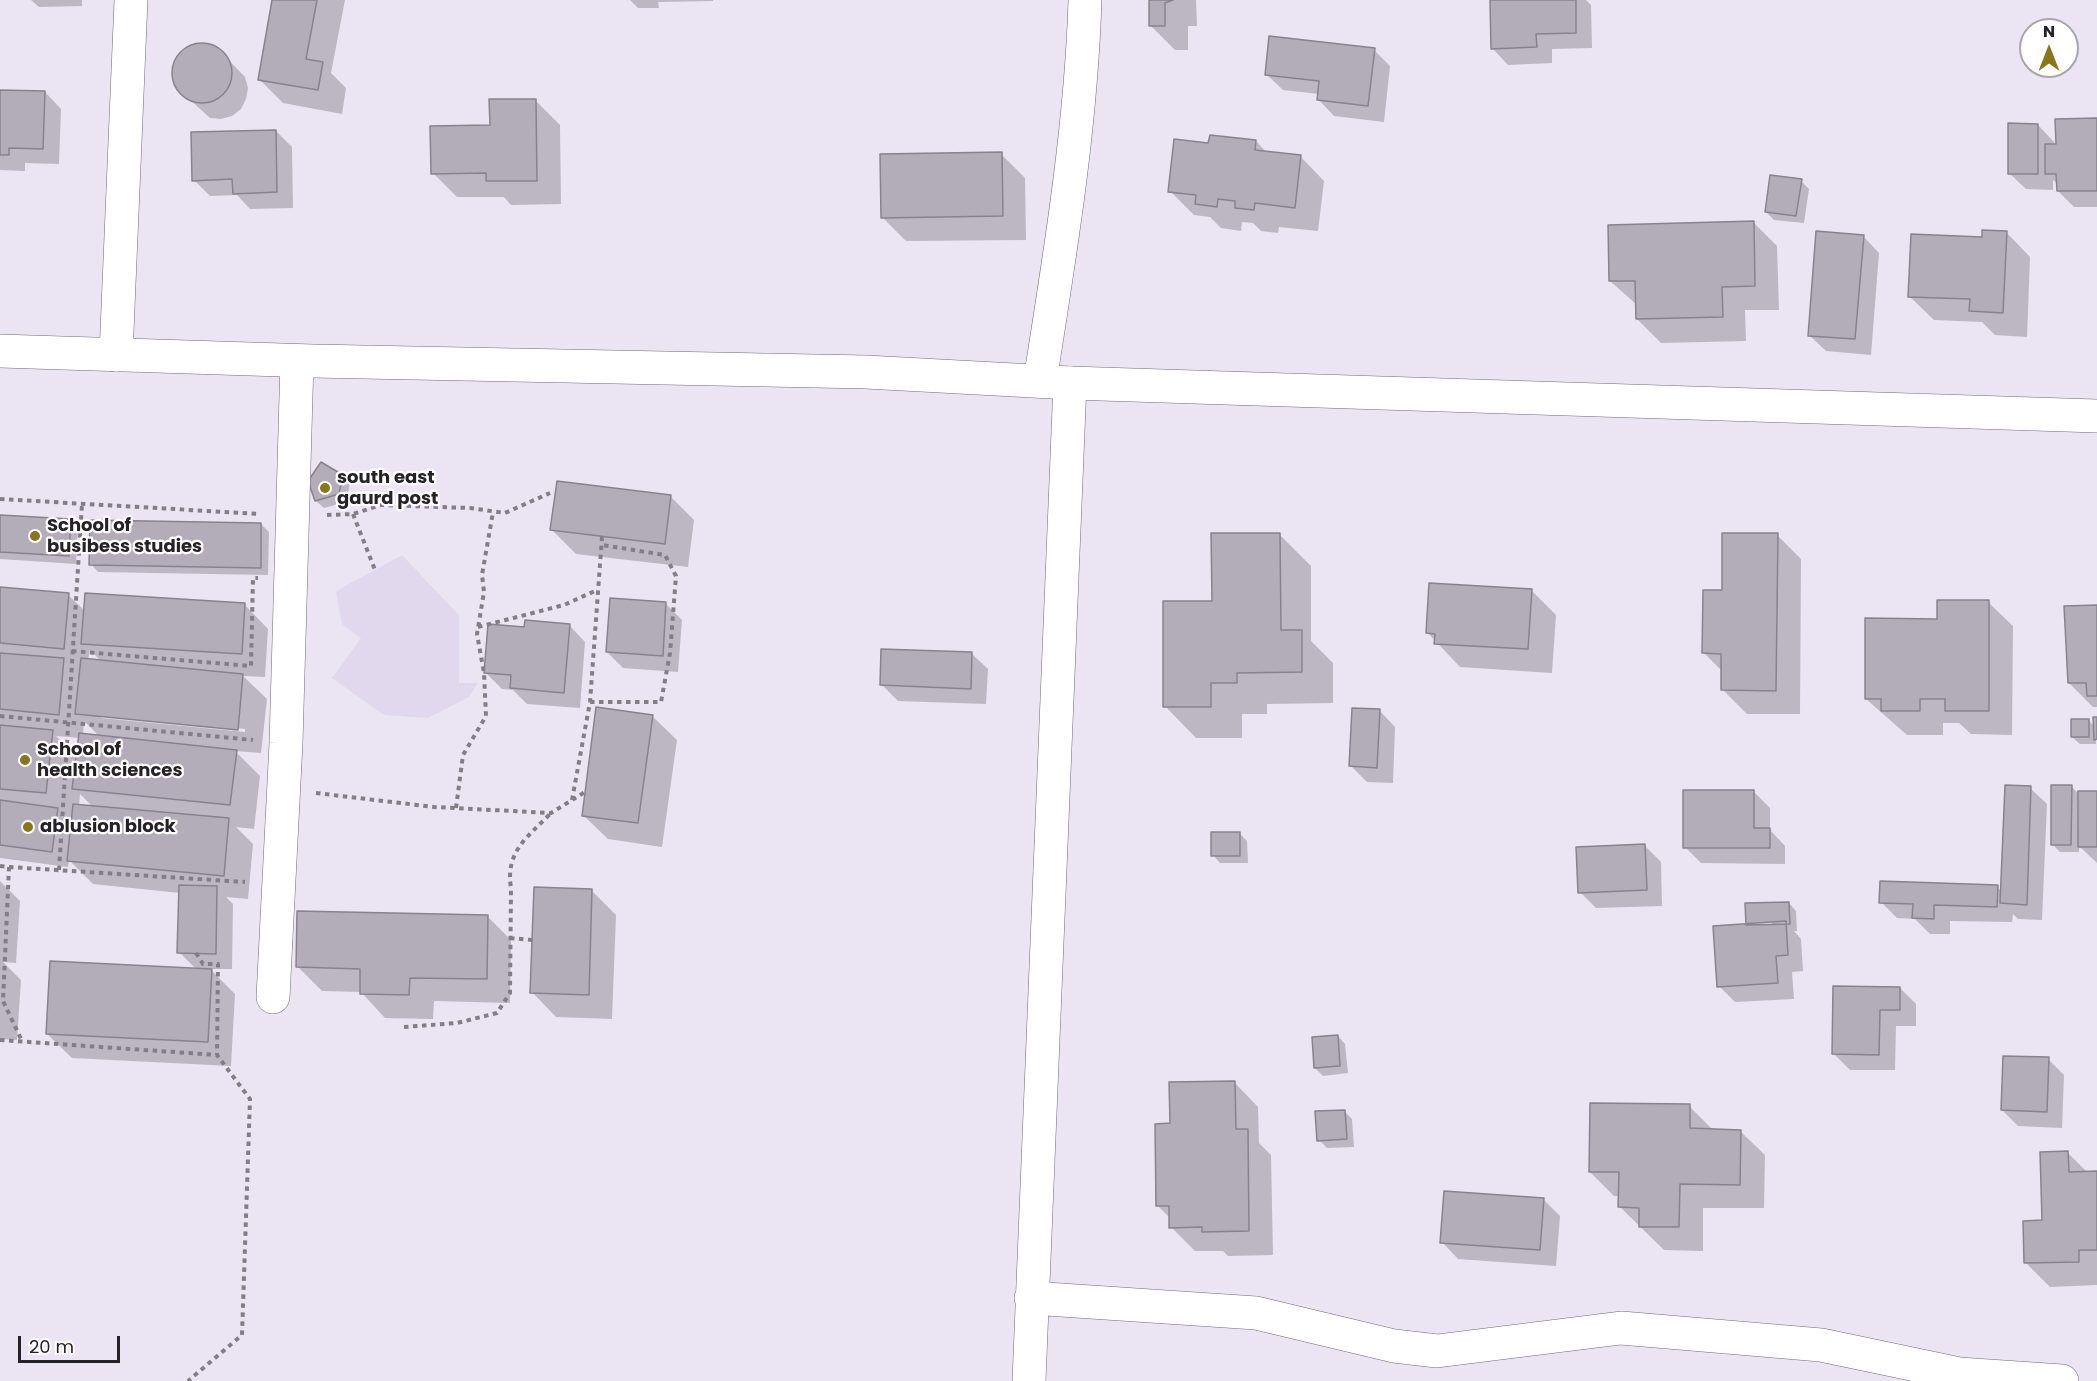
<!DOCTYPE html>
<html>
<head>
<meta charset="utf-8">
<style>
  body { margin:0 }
  #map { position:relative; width:2097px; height:1381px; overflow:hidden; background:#ebe5f3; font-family:Poppins,sans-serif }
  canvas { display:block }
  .north { position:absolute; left:2019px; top:18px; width:60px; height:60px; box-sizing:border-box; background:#fff; border:2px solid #a7a7a9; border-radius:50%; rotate:0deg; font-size:16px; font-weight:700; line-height:24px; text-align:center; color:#242227 }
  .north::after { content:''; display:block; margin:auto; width:21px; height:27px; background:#89761a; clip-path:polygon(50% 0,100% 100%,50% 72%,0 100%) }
  .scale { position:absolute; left:18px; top:1336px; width:102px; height:27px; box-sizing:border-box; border:3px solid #242227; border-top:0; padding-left:8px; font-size:18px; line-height:21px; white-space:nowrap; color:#242227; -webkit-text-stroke:4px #fff; paint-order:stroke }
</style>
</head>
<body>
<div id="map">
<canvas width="2097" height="1381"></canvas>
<div class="north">N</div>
<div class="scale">20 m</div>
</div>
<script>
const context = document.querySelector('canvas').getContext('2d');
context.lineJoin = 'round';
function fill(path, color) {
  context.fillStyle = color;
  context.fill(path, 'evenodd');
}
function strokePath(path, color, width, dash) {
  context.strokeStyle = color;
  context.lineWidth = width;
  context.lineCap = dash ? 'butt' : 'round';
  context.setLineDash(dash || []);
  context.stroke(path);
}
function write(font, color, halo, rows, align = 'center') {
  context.font = font + ' Poppins,sans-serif';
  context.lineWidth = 4.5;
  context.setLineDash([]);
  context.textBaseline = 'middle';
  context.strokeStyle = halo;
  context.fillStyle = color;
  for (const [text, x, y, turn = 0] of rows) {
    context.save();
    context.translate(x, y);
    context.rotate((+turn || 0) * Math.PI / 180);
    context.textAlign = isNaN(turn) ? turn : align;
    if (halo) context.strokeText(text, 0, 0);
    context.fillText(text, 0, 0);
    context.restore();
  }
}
fill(new Path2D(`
  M402 555 459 615V683H478L469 697 428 718 384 715 332 678 361 638 342 624 336 591Z`), '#e1d8ed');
fill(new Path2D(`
  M31 0H82V6L39 7Z
  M274 0H345L331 73 346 88 342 114 283 103 259 79Z
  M630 0H713V1L658 2 659 8H638Z
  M1150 0H1196L1197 26H1188V50H1175L1151 26Z
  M1491 0H1586L1591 5 1592 48 1552 49V63L1508 65 1492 48Z
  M199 45 210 46 220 51 245 77 248 88 246 99 241 109 232 116 221 119 210 118 176 87 174 65 188 48Z
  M1374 50 1390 66 1384 122 1334 116 1318 99 1319 94 1283 90 1266 74Z
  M0 91 45 92 61 109 59 164 25 163V171L0 170Z
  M535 100 560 125 561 204 511 205 504 197H457L433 173 491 126Z
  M2097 120V207H2074L2058 191V184L2053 180V190L2026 189 2009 173 2038 125 2054 142V146Z
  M276 131 292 147 293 208 250 209 237 195 210 196 194 180Z
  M1256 141 1267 153 1300 156 1324 181 1318 231 1279 227 1278 233 1261 231 1253 223 1242 222 1241 231 1221 228 1210 217 1194 215 1170 191 1210 144Z
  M1001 154 1025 178 1026 240 906 241 882 217Z
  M1801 181 1809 189 1804 223 1774 220 1766 212Z
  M1753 222 1777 246 1779 310H1745L1746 341 1661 343 1637 319V305L1610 281Z
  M2006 232 2030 257 2027 337 1995 335 1982 322 1934 320 1909 296 1983 239Z
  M1863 236 1879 253 1871 355 1826 351 1809 335Z
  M342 476 350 484 346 502 324 508 316 501Z
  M670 496 694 520 688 567 576 554 552 530Z
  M0 516 70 520 78 528 76 564 0 559Z
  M261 524 269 532 268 575 98 572 91 564Z
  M1279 534 1311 566V641L1333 663V703L1267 704V714H1242V738H1196L1165 706 1213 603Z
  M1777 535 1801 559 1800 714H1747L1723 690V672L1704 653 1723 591Z
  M0 588 68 595 85 611 244 604 268 629 265 677 243 676 267 699 261 753 235 751 260 776 254 829 236 827 253 844 248 899 226 897 233 904 232 969H210L235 994 231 1066 72 1058 47 1034 196 969 179 952 180 893 93 884 69 860 68 867 0 858ZM90 650 101 661 88 660ZM101 715 245 729V732L101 718ZM84 721 100 737 83 735ZM56 736 80 738 77 757ZM80 794 93 807 79 806Z
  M1532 591 1556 615 1552 673 1460 667 1427 632Z
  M1988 602 2013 626 2012 735 1971 734 1959 723H1943V735H1907L1866 699 1939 620Z
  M666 604 682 620 678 672 623 668 607 652Z
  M2097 606V707H2093L2069 683Z
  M569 625 585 642 580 708 527 704 513 690 502 689 486 673 526 629Z
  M971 653 988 669 986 704 898 701 882 685Z
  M1379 710 1395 727 1393 783 1367 782 1351 766Z
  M652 716 677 740 662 847 608 839 583 815Z
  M2097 718 2096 744H2080L2072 737 2089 721 2095 727Z
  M2071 786 2077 792H2097V863L2079 846V852H2060L2052 844Z
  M2030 788 2047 804 2042 920 2018 919 2013 914 2012 922 1950 921V934H1930L1915 919 1897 918 1881 902 1997 887 2002 892Z
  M1754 792 1770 808V830L1785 846V864L1701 863 1685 847Z
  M1239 833 1247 841 1248 863H1220L1213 855Z
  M1645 846 1661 862 1662 906 1596 908 1580 892Z
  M0 881 20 901 16 963 3 962 21 980 17 1040 0 1039Z
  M592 891 616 915 612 1019 556 1017 532 992Z
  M1789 903 1796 911 1797 931H1794L1801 939 1803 971 1792 972 1794 999 1735 1002 1719 986Z
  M487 916 511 940 510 1003 434 1001 433 1019 385 1018 361 992 322 991 298 967Z
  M1900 988 1916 1004V1026H1896L1895 1070H1850L1834 1054Z
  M1338 1036 1345 1044 1348 1073 1323 1076 1315 1068Z
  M2048 1059 2064 1075 2062 1128 2018 1126 2002 1110Z
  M1234 1082 1258 1107 1259 1143 1271 1155 1273 1255 1228 1256 1223 1251H1195L1171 1227 1170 1218 1158 1206 1171 1125Z
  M1689 1106 1714 1131H1740L1765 1155 1764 1208H1703V1251L1664 1250 1620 1207V1196H1614L1590 1172Z
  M1344 1111 1352 1119 1354 1147 1327 1148 1319 1140Z
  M2067 1152 2088 1173 2097 1172V1285L2050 1287 2026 1263 2044 1222Z
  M1544 1200 1560 1216 1556 1266 1458 1259 1442 1242Z`), '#0003');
const building = new Path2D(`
  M272 0H317L306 59 323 62 318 90 258 80Z
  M1149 0H1173L1165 3V26H1149Z
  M1490 0H1576V33L1536 34 1537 47 1491 49Z
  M1269 36 1375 48 1368 106 1317 100 1319 81 1265 75Z
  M172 73a30 30 0 1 1 60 0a30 30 0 1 1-60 0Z
  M0 90 45 91 43 149 9 148V155H0Z
  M489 99H536L537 181H486V173L431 174 430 126 490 125Z
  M2097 118V191H2057L2056 174H2045V144H2056L2055 119Z
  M2008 123 2038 124V174H2008Z
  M276 130 277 192 233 194 232 179 192 181 191 132Z
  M1210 135 1256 140 1255 150 1301 155 1295 208 1255 203 1254 210 1235 208V201L1218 199 1217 207 1195 204 1196 195 1168 192 1174 139 1208 143Z
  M1002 152 1003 216 881 218 880 154Z
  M1770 175 1802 179 1796 216 1765 212Z
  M1754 221 1755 286 1722 287 1723 317 1636 319 1635 281H1609L1608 225Z
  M1982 230 2007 231 2003 313 1969 311 1970 299 1908 297 1911 234 1982 237Z
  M1816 231 1864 235 1855 339 1808 336Z
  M321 462 343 475 339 494 315 501 308 481Z
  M557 481 671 495 665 544 550 530Z
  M0 515 71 519 69 556 0 552Z
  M90 520 261 523V568L89 565Z
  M1211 533H1280L1281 630H1302V672L1237 673V683H1211V707H1163V601H1212Z
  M1722 533H1778L1776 691 1721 690V654L1702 653 1703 590H1722Z
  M1429 583 1532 589 1528 649 1434 644 1435 634 1426 633Z
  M0 587 69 593 64 649 0 643Z
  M85 593 245 603 242 654 81 644Z
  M610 598 666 602 663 656 606 652Z
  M1937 600H1989V711H1945V699H1920V711H1881V699H1865V618L1937 619Z
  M2097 605V696H2087L2086 683H2068L2064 606Z
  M525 620 570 624 564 693 510 688 511 675 484 673 488 624 524 627Z
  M881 649 972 652 971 689 880 685Z
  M0 653 64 658 59 715 0 709Z
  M81 658 243 674 238 730 75 714Z
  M596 707 653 715 638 823 582 816Z
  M1352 708 1380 709 1377 768 1349 766Z
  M2093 717H2097V739L2094 740Z
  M2071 719H2089V737H2071Z
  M0 725 53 730 46 793 0 789Z
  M79 733 237 750 230 805 72 789Z
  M2005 785 2031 786 2027 905 2000 903Z
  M2051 785H2072L2071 845H2051Z
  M1683 790H1754V828H1770V848H1683Z
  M2078 791H2097V847H2078Z
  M0 800 58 808 52 852 0 845Z
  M73 804 229 818 224 876 67 861Z
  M1211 832H1240V856H1211Z
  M1645 844 1647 890 1578 893 1576 847Z
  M1880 881 1998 885 1997 907 1934 905V919L1912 918 1913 904 1879 903Z
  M179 885 217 886 216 954 177 953Z
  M534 887 592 889 589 995 530 993Z
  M1789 902 1790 924 1746 925 1745 903Z
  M297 911 488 915 487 979 410 978 409 995 360 994V969L296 967Z
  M1786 921 1788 955 1776 956 1778 983 1717 987 1713 926Z
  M50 961 212 969 208 1042 46 1034Z
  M1833 986 1900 987V1010H1880L1879 1055 1832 1054Z
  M1338 1035 1340 1066 1314 1068 1312 1037Z
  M2003 1056 2049 1057 2047 1112 2001 1110Z
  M1235 1081 1236 1129H1248L1249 1231 1202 1232V1227L1169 1228V1206H1156L1155 1124 1170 1123 1169 1082Z
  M1590 1103 1690 1104V1128L1741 1130 1740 1185 1680 1184 1679 1227H1639V1208L1618 1207 1619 1172H1589Z
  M1345 1110 1347 1139 1317 1141 1315 1111Z
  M2068 1151 2069 1172 2097 1171V1250H2079V1262L2024 1263 2023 1221 2042 1220 2040 1152Z
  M1444 1191 1544 1198 1540 1250 1440 1243Z`);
fill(building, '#b3adba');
strokePath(building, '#88828f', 1.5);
const minor = new Path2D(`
  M116 355 131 0
  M1040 381C1060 254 1081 128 1085 0
  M274 981 273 997 286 743 297 361
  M1031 1298 1256 1313 1394 1346 1437 1351 1621 1328 1821 1345 1959 1374 2062 1381
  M1029 1381 1070 383`);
const tertiary = new Path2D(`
  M0 351 313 361 866 372 1070 383 2097 416`);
strokePath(minor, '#706a77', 34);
strokePath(tertiary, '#706a77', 34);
strokePath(new Path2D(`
  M0 499 260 514
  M353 514 375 570
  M327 515 353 514 381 505 470 508 505 513 550 493
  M478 627 564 605 597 590
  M72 651 251 666 253 578H258
  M590 702H661L670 653 676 576 665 555 602 545
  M0 716 253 740
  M316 793 434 807 551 813 585 792
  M572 800 590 702 602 537
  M456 808 463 755 486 716 484 673 477 634 484 592 482 575 493 512
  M0 866 9 867 3 1001 22 1041
  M9 867 245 882
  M59 870 82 504
  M510 938 532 940
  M196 953 203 964H218L217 1055
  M404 1027 457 1023 497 1013 510 993 511 888C505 851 528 837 551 813
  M0 1040 217 1055 250 1099 242 1335 188 1381`), '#817e87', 4, [4.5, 4.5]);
strokePath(minor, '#fff', 33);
strokePath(tertiary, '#fff', 33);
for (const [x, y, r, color] of [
  [325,488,6,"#89761a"],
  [35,536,6,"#89761a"],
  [25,760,6,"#89761a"],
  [28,827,6,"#89761a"]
]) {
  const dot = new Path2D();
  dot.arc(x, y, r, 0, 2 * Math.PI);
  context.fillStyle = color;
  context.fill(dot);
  strokePath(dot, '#fff', 2);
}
write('bold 18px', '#242227', '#fff', [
  ["south east",337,478],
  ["gaurd post",337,499],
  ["School of",47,526],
  ["busibess studies",47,547],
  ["School of",37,750],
  ["health sciences",37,771],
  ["ablusion block",40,827]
], 'left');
</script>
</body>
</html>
